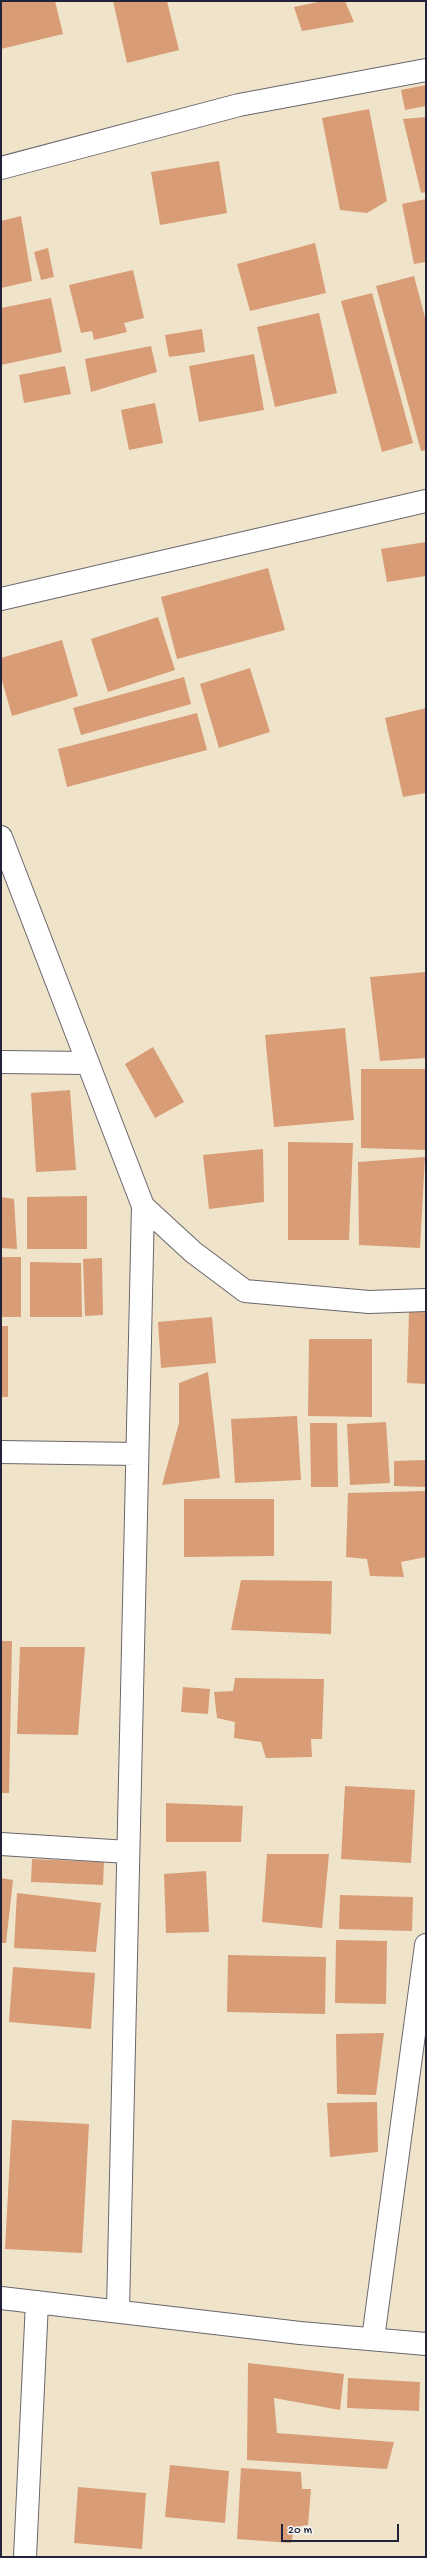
<!DOCTYPE html>
<html>
<head>
<meta charset="utf-8">
<style>
  body { margin:0 }
  #map { position:relative; width:427px; height:2558px; overflow:hidden; background:#efe4c9; font-family:"Gochi Hand",sans-serif }
  canvas { display:block }
  .frame { position:absolute; inset:0; border:2px solid #22223b; pointer-events:none }
  .scale { position:absolute; left:281px; top:2524px; width:118px; height:18px; box-sizing:border-box; border:2px solid #22223b; border-top:0; padding-left:5px; font-size:12px; line-height:14px; white-space:nowrap; color:#22223b; -webkit-text-stroke:3px #f6f6f2; paint-order:stroke }
</style>
</head>
<body>
<div id="map">
<canvas width="427" height="2558"></canvas>
<div class="frame"></div>
<div class="scale">20 m</div>
</div>
<script>
const context = document.querySelector('canvas').getContext('2d');
context.lineJoin = 'round';
function fill(path, color) {
  context.fillStyle = color;
  context.fill(path, 'evenodd');
}
function strokePath(path, color, width, dash) {
  context.strokeStyle = color;
  context.lineWidth = width;
  context.lineCap = dash ? 'butt' : 'round';
  context.setLineDash(dash || []);
  context.stroke(path);
}
fill(new Path2D(`
  M1 1H55L63 34 1 49Z
  M113 1H167L179 50 127 63Z
  M323 1H345L354 22 302 31 294 7Z
  M426 85V106L405 110 401 90Z
  M369 109 387 201 367 213 340 210 322 118Z
  M426 117V192L421 193 403 119Z
  M219 161 227 213 160 225 151 172Z
  M426 199V262L414 264 402 204Z
  M21 216 32 281 1 288V221Z
  M315 243 326 293 250 311 237 264Z
  M48 248 54 277 41 280 34 252Z
  M133 270 144 318 124 323 127 332 94 340 92 331 81 333 69 285Z
  M414 276 426 321V450L421 451 376 286Z
  M372 293 413 443 382 452 341 301Z
  M51 298 62 352 1 365V308Z
  M319 313 337 393 275 407 257 327Z
  M202 329 205 352 169 357 165 335Z
  M151 346 157 372 91 392 85 359Z
  M254 354 264 410 199 422 189 366Z
  M65 366 71 394 24 403 19 375Z
  M155 403 163 443 129 450 121 410Z
  M426 542V576L387 582 381 549Z
  M268 568 285 630 177 659 161 597Z
  M158 617 175 670 108 692 91 639Z
  M62 640 78 696 12 716 1 677V658Z
  M250 668 270 732 219 748 200 684Z
  M184 677 191 704 81 735 73 708Z
  M426 708V793L403 797 385 718Z
  M197 713 207 750 67 787 58 749Z
  M426 972V1058L380 1061 370 977Z
  M345 1028 354 1120 274 1127 265 1035Z
  M153 1047 184 1102 155 1118 125 1064Z
  M361 1069H426V1150L361 1148Z
  M70 1090 76 1170 36 1172 31 1093Z
  M288 1142 353 1143 349 1240H288Z
  M263 1149 264 1202 209 1209 203 1155Z
  M425 1157 420 1248 359 1245 358 1162Z
  M87 1196V1249H27V1197Z
  M1 1197 14 1199 17 1249 1 1248Z
  M1 1257H21V1317H1Z
  M102 1258 103 1315 85 1316 83 1259Z
  M30 1262 81 1263 82 1317H30Z
  M409 1311H426V1384L407 1383Z
  M212 1317 216 1363 161 1368 158 1322Z
  M1 1326H8V1397H1Z
  M309 1339H372V1417L308 1416Z
  M208 1372 220 1478 162 1485 179 1423V1383Z
  M297 1416 301 1480 235 1483 231 1419Z
  M386 1422 390 1483 350 1485 347 1424Z
  M310 1423H337L338 1487H311Z
  M426 1460V1487L394 1486V1461Z
  M425 1491 426 1557 401 1562 404 1577 370 1576 367 1559 346 1557 348 1493Z
  M184 1499H274V1556L184 1557Z
  M241 1580 332 1581 331 1634 231 1630Z
  M1 1641H12L9 1793H1Z
  M20 1647H85L78 1735 17 1734Z
  M235 1678 324 1679 322 1739H311L312 1757 266 1758 261 1742 234 1738 235 1722 217 1718 214 1692 233 1691Z
  M183 1687 210 1689 208 1714 181 1712Z
  M345 1786 415 1790 411 1863 341 1859Z
  M166 1803 243 1806 241 1842H166Z
  M267 1854H329L322 1928 262 1922Z
  M32 1859 104 1862 103 1885 31 1882Z
  M206 1871 209 1932 166 1933 164 1874Z
  M1 1878 13 1880 6 1943H1Z
  M17 1893 101 1903 96 1952 14 1948Z
  M340 1895 413 1897 412 1931 339 1929Z
  M336 1940 387 1941 386 2004 335 2003Z
  M228 1955 326 1957 325 2014 227 2012Z
  M13 1967 95 1973 91 2029 9 2022Z
  M384 2033 376 2095 337 2094 336 2034Z
  M377 2102 378 2152 330 2157 327 2103Z
  M12 2120 89 2124 82 2253 5 2249Z
  M248 2363 344 2374 340 2410 274 2398 277 2433 394 2442 387 2469 247 2460Z
  M348 2378 420 2382 419 2411 347 2408Z
  M170 2465 229 2471 225 2523 165 2517Z
  M241 2468 301 2472 302 2489H311L308 2525 295 2527 291 2543 237 2539Z
  M78 2487 146 2493 142 2549 74 2543Z`), '#d89c77');
const minor = new Path2D(`
  M1 168 239 105 426 70
  M1 599 426 501
  M1 837 143 1206 193 1252 245 1291 369 1302 426 1300
  M1 1062 87 1063
  M1 1452 137 1454
  M1 1844 128 1852
  M1 2298 300 2333 426 2344
  M118 2310 143 1206
  M373 2339 426 1945
  M25 2557 37 2302`);
strokePath(minor, '#6a666d', 24);
strokePath(minor, '#fff', 22);
</script>
</body>
</html>
